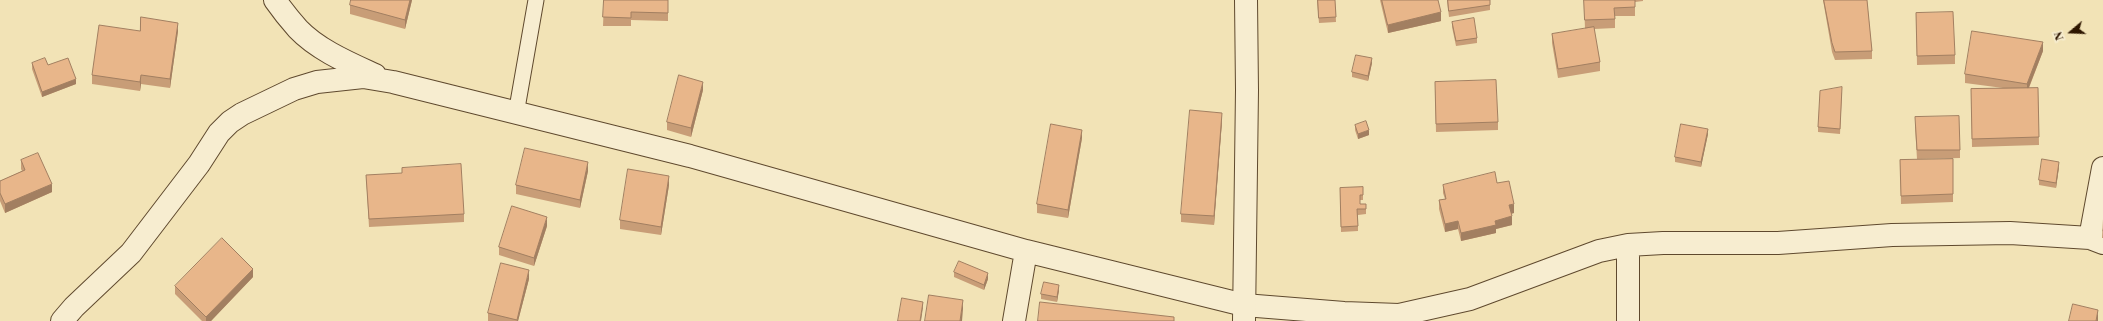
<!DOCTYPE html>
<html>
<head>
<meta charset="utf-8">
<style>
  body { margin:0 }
  #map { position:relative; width:2103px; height:321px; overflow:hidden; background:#f2e3b6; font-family:"Libre Bodoni",serif }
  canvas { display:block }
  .north { position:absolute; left:2051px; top:12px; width:40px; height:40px; -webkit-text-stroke:3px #f7edd0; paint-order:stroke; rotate:251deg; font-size:11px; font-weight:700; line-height:16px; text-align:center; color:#2e1600 }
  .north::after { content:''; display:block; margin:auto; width:14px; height:18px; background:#2e1600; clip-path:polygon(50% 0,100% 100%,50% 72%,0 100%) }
</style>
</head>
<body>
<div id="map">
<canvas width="2103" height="321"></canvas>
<div class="north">N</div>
</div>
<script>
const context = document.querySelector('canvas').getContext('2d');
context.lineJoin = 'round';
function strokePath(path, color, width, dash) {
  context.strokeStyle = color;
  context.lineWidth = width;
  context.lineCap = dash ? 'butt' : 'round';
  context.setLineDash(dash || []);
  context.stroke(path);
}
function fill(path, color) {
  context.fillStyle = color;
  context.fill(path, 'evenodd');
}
const service = new Path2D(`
  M516 114 536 0`);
const minor = new Path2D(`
  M275 0C282 10 290 20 298 29 318 50 349 63 375 75
  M2090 238 2103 168
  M1628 245V321
  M62 321 74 307 131 253 199 164 219 133 230 122 242 114 294 89 317 82 363 77 393 82 690 156 1026 251 1244 305 1344 313 1399 315 1470 299 1599 251 1628 245 1663 243H1778L1892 235 2010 233 2090 238 2103 243
  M1014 321 1026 251`);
const tertiary = new Path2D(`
  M1244 321 1247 90 1246 0`);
strokePath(service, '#5f492e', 17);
strokePath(minor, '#5f492e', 24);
strokePath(tertiary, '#5f492e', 24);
strokePath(service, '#f7edd0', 15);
strokePath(minor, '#f7edd0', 22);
strokePath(tertiary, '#f7edd0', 22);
fill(new Path2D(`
  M412 0 405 29 350 14V5Z
  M604 0H668V21L631 20V26H603Z
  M1317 0H1335L1336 22 1319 23Z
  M1380 0H1438L1441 21 1388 33Z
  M1447 0H1490V10L1449 17Z
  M1584 0H1643V1L1635 2V16H1615V28L1594 29 1600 62V71L1558 78 1552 43V34L1585 29Z
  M1823 0H1867L1872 51V59L1835 60 1832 52Z
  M1916 13 1955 55V64L1917 65Z
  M1452 22 1477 38V43L1456 46 1452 27Z
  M178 31 170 88 141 84 140 91 92 84V75Z
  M2043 51 2029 88H2038L2039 145 1972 147 1971 89 2003 88 1965 83V74Z
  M32 63 48 65 76 84 42 97 32 69Z
  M1372 63 1368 81 1352 77V72Z
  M703 90 691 137 667 130V122Z
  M1435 90 1498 122V130L1436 132Z
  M1842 92 1840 134 1818 132V127Z
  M1222 121 1214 225 1181 222V214Z
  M1355 125 1369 135 1358 139 1355 130Z
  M1915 126 1960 150V158L1917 159Z
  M1708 134 1701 167 1675 162V157Z
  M1082 138 1068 218 1037 213V204Z
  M1953 159V202L1901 204 1900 160Z
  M21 160 52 192 5 213 0 201V181L22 171 21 169Z
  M2059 167 2056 188 2039 185V180Z
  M588 171 580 208 516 194V185Z
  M366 175 464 214V222L369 227Z
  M1497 183 1514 213 1511 214 1512 225 1496 229V233L1461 241 1458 229 1445 232 1439 209V200L1445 199 1443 193V185Z
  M669 185 661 235 620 229V220Z
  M1363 187V200H1360V204H1366V214L1358 215V231L1341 232 1340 188Z
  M2103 219V238H2102Z
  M547 226 534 266 499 255V247Z
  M954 272 988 279 984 290 954 277Z
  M253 277 211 321H202L175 294V286Z
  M529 279 518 321H488V313Z
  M1059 290 1057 302 1041 299V294Z`), '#c89d77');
fill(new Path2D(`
  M410 0H412L405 29V20Z
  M1441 12V21L1388 33V25Z
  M178 23V31L170 88V79Z
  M2043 42V51L2027 92V84Z
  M1372 58V63L1368 81V76Z
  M141 75V84L140 91V82Z
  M76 79V84L42 97V92Z
  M703 82V90L691 137V128Z
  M1222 113V121L1214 225V216Z
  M1708 129V134L1701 167V162Z
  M1082 130V138L1068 218V210Z
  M1369 130V135L1358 139V134Z
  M588 162V171L580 208V200Z
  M2059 162V167L2056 188V183Z
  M669 176V185L661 235V227Z
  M52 184V192L5 213V204Z
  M1514 204V213L1509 214V205Z
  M1512 216V225L1496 229V233L1461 241V233L1495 221Z
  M547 217V226L534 266V258Z
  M1458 221V229L1445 232V224Z
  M253 269V277L211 321H206V317Z
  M529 270V279L518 321H517Z
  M988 273V279L984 290V285Z
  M1059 285V290L1057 302V297Z
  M963 300V309L962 321H960Z
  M923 302V307L921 321H920Z
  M2098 310V321H2096Z`), '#a27f61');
const building = new Path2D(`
  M351 0H410L405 20 350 5Z
  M604 0H668V13L631 12V18L603 17Z
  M1318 0H1335L1336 17 1319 18Z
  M1382 0H1438L1441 12 1388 25Z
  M1448 0H1490V5L1449 11Z
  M1584 0H1635V7L1614 8 1615 19 1585 20Z
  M1824 0H1867L1872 51 1835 52 1832 43Z
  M1953 12 1955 55 1917 56 1916 13Z
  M141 17 178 23 170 79 141 75 140 82 92 75 99 25 140 31Z
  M1474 18 1477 38 1456 41 1452 22Z
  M1594 27 1600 62 1558 69 1552 34Z
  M1972 31 2043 42 2027 84 1965 74Z
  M1356 55 1372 58 1368 76 1352 72Z
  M45 58 48 65 68 58 76 79 42 92 32 63Z
  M679 75 703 82 691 128 667 122Z
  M1496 80 1498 122 1436 124 1435 82Z
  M1842 87 1840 129 1818 127 1820 91Z
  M2038 88 2039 137 1972 139 1971 89Z
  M1190 110 1222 113 1214 216 1181 214Z
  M1959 116 1960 150H1917L1915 117Z
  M1366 121 1369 130 1358 134 1355 125Z
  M1051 124 1082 130 1068 210 1037 204Z
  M1681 124 1708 129 1701 162 1675 157Z
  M525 148 588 162 580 200 516 185Z
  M38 153 52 184 5 204 0 193V181L25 170 21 160Z
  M1953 159V194L1901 196 1900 160Z
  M2042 159 2059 162 2056 183 2039 180Z
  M461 164 464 214 369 219 366 175 402 173V168Z
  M628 169 669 176 661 227 620 220Z
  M1495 172 1497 183 1509 181 1514 204 1509 205 1512 216 1495 221 1496 225 1461 233 1458 221 1445 224 1439 200 1446 199 1443 185Z
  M1363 187V195H1360V204H1366V209H1357L1358 226 1341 227 1340 188Z
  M512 206 547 217 534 258 499 247Z
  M222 238 253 269 206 317 175 286Z
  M959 261 988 273 984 285 954 272Z
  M501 263 529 270 517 320 488 313Z
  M1044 282 1059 285 1057 297 1041 294Z
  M929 295 963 300 960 321H925Z
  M902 298 923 302 920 321H898Z
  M1040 302 1174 317V321H1038Z
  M2073 304 2098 310 2096 321H2069Z`);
fill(building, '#e8b68a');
strokePath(building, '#a27f61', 1);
</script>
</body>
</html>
